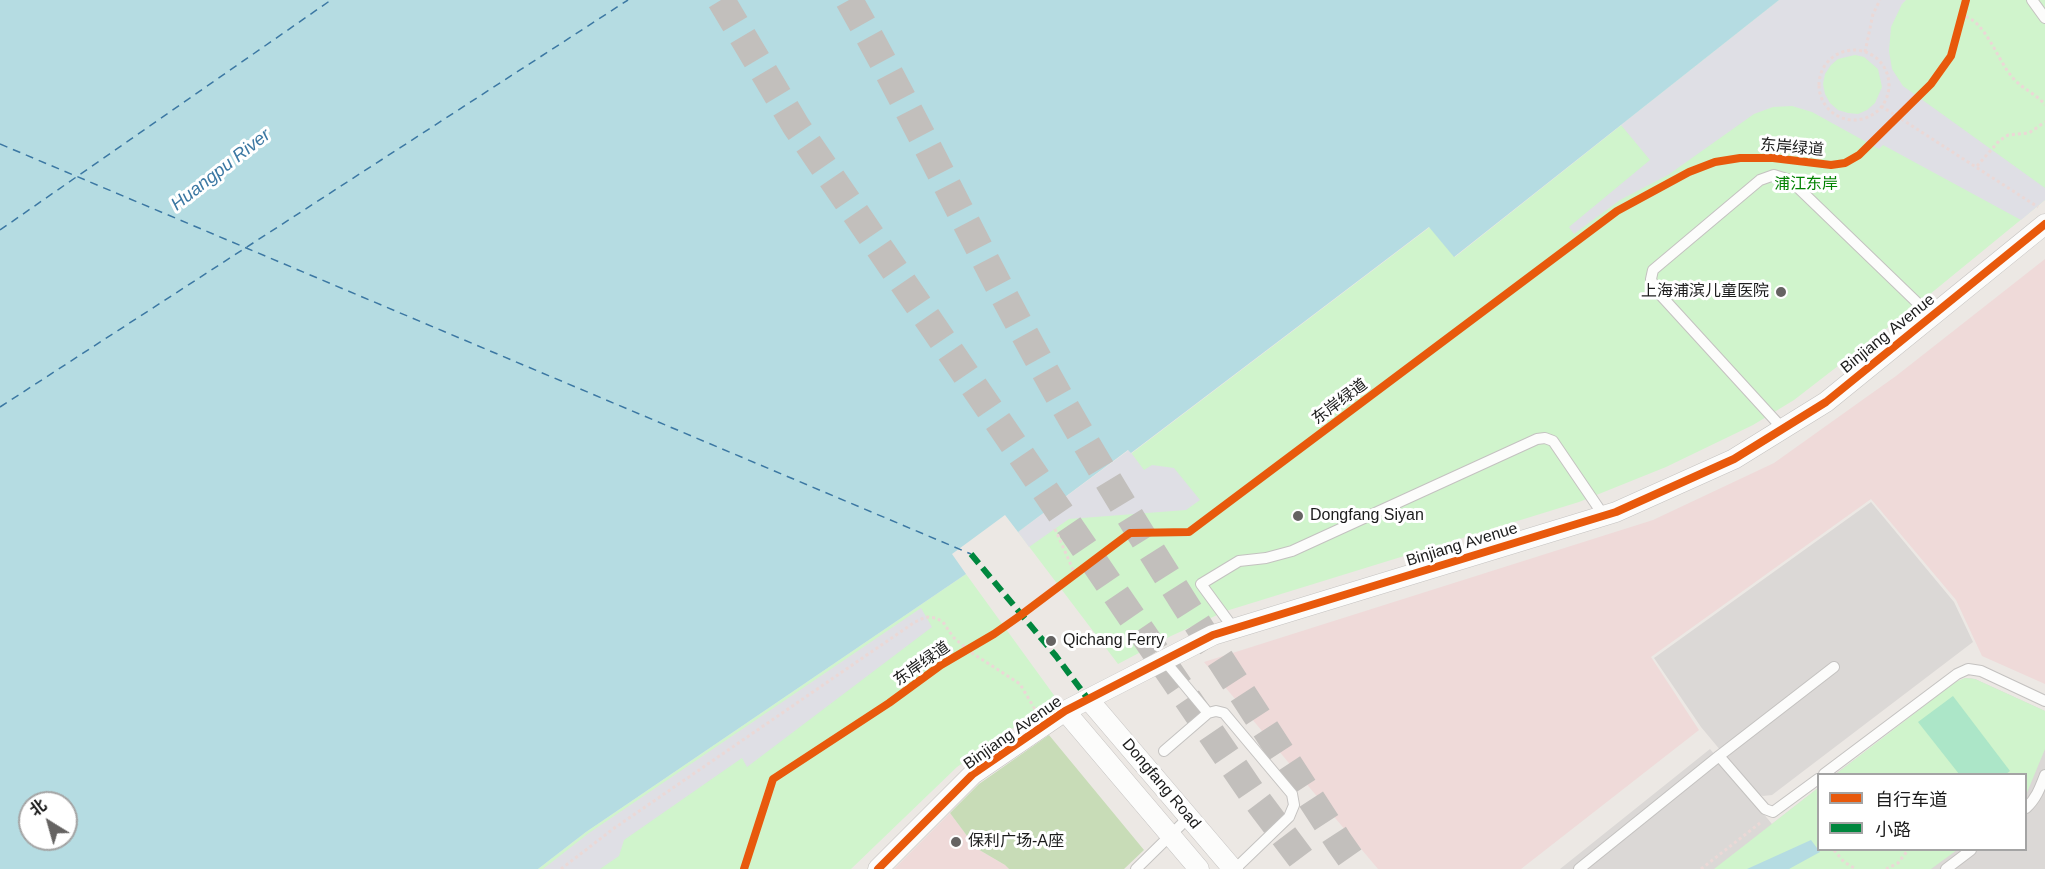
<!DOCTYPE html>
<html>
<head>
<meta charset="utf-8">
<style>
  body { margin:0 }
  #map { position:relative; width:2045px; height:869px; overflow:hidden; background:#ece8e4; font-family:Arial,"Noto Sans SC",sans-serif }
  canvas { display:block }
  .legend { position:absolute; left:1817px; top:773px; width:210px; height:78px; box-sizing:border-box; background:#fff; border:2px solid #a4a4a4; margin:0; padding:8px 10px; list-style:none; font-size:18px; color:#1c1c1c }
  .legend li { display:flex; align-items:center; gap:12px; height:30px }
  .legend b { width:30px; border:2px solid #a4a4a4 }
  .north { position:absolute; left:18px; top:791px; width:60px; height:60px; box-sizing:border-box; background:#fff; border:2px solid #a4a4a4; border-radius:50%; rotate:323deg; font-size:16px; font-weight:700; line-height:24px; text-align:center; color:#1c1c1c }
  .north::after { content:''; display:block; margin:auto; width:21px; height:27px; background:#656362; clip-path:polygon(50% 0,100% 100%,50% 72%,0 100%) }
</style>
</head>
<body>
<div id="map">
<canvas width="2045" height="869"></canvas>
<ul class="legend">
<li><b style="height:8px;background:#e8590c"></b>自行车道</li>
<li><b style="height:8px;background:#00873e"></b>小路</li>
</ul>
<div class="north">北</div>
</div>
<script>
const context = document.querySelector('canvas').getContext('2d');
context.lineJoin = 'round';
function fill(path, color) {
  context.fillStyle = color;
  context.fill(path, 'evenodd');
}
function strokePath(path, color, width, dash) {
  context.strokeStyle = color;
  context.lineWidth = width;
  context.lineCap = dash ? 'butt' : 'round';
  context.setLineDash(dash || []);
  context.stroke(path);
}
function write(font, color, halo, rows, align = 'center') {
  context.font = font + ' Arial,"Noto Sans SC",sans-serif';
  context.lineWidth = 6;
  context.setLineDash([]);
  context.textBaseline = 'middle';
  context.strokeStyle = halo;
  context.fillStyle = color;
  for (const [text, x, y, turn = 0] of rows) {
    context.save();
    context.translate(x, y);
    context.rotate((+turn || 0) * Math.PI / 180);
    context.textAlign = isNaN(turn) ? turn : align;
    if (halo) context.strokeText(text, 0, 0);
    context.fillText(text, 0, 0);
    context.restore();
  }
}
fill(new Path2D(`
  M1871 502 1954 602 1973 642 1772 795 1763 796 1756 793 1701 727 1654 658Z
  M1965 678 1975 679 2045 711V869H1560L1710 749 1772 824 1818 788V850H2026V774H1835Z`), '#dbd8d6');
fill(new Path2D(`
  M2045 259V684L1982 656 1956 600 1871 499 1651 657 1699 730 1521 869H1378L1204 662 1653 520 1774 463 1896 376Z
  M950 813 976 848 1005 865 1009 869H894Z`), '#efdad9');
fill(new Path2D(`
  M1049 735 1144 850 1124 869H1009L1005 865 976 848 950 813 979 784Z`), '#c8dcb7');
fill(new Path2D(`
  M1779 0H2045V200L1913 308 1794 400 1753 425 1666 467 1579 502 1226 611 1171 636 1118 664 1018 532 1132 453 1430 227 1455 257Z
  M966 574 1056 698 957 767 851 869H538L586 832Z
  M1965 678 1975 679 2045 711V749L2026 795V774H1836L1955 682Z
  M1818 788V850H1957L1931 869H1714Z`), '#d0f4cc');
fill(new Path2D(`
  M1953 696 2010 771 2006 774H1959L1918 722Z`), '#ace6c8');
fill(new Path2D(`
  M1779 0H1906L1902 4 1891 27 1889 51 1892 69 1903 86 2045 188V200L2021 220 1883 145 1879 149 1812 112 1792 106 1773 107 1754 114 1668 175 1620 200 1574 234 1569 227 1650 160 1621 125ZM1855 55 1864 57 1878 69 1882 87 1875 103 1867 110 1858 114 1848 113 1838 110 1830 103 1825 94 1823 84 1825 74 1831 65 1838 59Z
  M1129 450 1144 470 1152 465 1174 468 1200 500 1186 510 1069 519 1029 547 1018 532Z
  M921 608 932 627 747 767 742 758 624 840 619 856 600 869H543L589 833Z`), '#dfdfe5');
fill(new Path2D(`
  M0 0H1779L1454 257 1429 227 1131 453 1128 450 1018 532 1005 515 952 554 966 574 586 832 538 869H0ZM30 803H66V839H30Z
  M1811 840 1820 852 1789 869H1747Z`), '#b5dce2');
strokePath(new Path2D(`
  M0 144 971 554
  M0 230 331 0
  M0 407 628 0`), '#3c78a3', 1.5, [8, 6]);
strokePath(new Path2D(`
  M721 0 796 126 1254 796 1309 869
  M849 0C917 120 974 244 1041 364 1132 529 1237 684 1339 842L1358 869`), '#c2bfbc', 28, [28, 14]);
const service = new Path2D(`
  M2032 0 2045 18
  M1783 429 1655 289 1651 279 1653 270 1760 180 1774 175 1790 180 1931 316
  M1234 629 1201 584 1239 561 1266 558 1292 551 1537 439 1545 438 1553 441 1604 516
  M1164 660 1208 713
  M1164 751 1208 713 1216 711 1224 713 1292 794 1294 805 1289 817 1235 869
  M1719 756 1834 667
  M1824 774 1957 674 1968 669 1981 671 2045 701
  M2026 808C2036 799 2040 788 2045 775
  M1136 869 1189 817
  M1579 869 1719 756 1765 809 1773 812 1818 779
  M1946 869 1971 850`);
const minor = new Path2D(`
  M1088 699 1233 869
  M1065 711 1199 869
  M878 869 973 774 1065 711 1213 635 1616 512 1734 459 1826 402 2045 224`);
strokePath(service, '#c4c2c0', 12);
strokePath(minor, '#c4c2c0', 21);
strokePath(new Path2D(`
  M1960 15C1986 19 1996 59 2013 78 2022 89 2037 94 2045 105
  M1819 85a35 35 0 1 1 70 0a35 35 0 1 1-70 0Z
  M1865 52 1873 14 1880 0
  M1881 106 2038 207
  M1977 166 1999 141 2008 135 2029 133 2045 122
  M1055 529 1075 574
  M1834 850 1844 862 1856 869
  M561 869 613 829 915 622 926 617 936 618 943 622 953 637 969 651 1020 684 1036 711
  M1701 869 1760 823
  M1886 869 1898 863 1908 850`), '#ebd8d6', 3, [3, 3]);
strokePath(service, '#fcfcfb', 10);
strokePath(minor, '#fcfcfb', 20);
strokePath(new Path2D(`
  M971 554 1056 656 1088 699`), '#00873e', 6, [12, 6]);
strokePath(new Path2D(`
  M744 869 773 779 889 703 941 665 994 634 1021 615 1130 533 1189 532 1617 211 1689 172 1715 162 1740 158H1773L1831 165 1845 163 1859 155 1931 84 1951 56 1966 0
  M878 869 973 774 1065 711 1213 635 1616 512 1734 459 1826 402 2045 224`), '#e8590c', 8);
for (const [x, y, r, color] of [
  [1781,292,6,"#656362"],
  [1298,516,6,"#656362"],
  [1051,641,6,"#656362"],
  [956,842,6,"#656362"]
]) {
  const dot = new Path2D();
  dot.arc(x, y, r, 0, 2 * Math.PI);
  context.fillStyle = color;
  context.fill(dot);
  strokePath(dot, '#fff', 2);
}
write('16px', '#1c1c1c', '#fff', [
  ["东岸绿道",1792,148,5],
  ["Binjiang Avenue",1888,334,-39],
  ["东岸绿道",1340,402,-37],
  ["Binjiang Avenue",1462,545,-17],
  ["东岸绿道",922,664,-35],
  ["Binjiang Avenue",1013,733,-35],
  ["Dongfang Road",1161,784,50]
]);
write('16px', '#038302', '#fff', [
  ["浦江东岸",1806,185]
]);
write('16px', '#1c1c1c', '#fff', [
  ["上海浦滨儿童医院",1769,292,"right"],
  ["Dongfang Siyan",1310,516],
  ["Qichang Ferry",1063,641],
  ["保利广场-A座",968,842]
], 'left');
write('italic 18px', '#3c78a3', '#fff', [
  ["Huangpu River",221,170,-38]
]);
</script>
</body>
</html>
